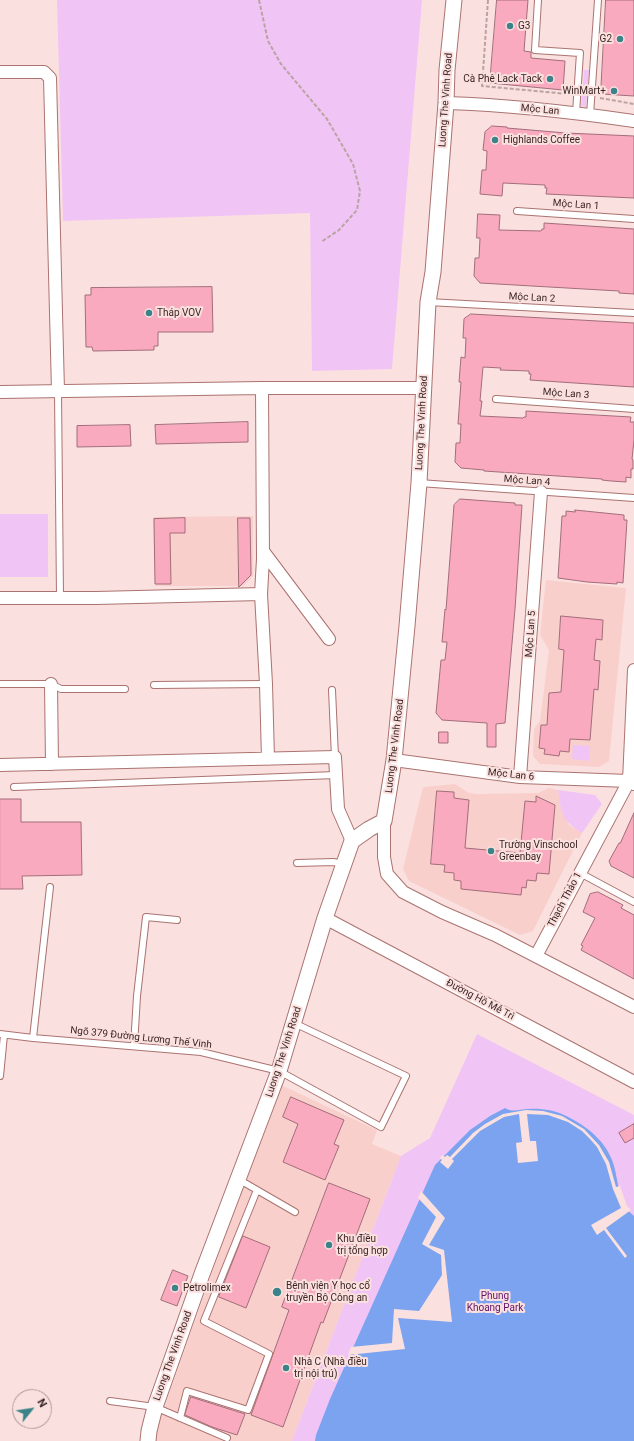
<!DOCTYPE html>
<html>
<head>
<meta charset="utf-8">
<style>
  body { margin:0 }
  #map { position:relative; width:634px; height:1441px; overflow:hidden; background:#fae1df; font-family:Roboto,sans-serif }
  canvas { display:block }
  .north { position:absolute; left:12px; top:1389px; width:40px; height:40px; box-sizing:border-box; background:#fae1df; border:1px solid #ae9694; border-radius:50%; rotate:60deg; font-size:11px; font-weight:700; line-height:16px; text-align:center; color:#3b2523 }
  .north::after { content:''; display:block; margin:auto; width:14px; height:18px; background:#3b8389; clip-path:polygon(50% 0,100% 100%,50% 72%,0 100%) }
</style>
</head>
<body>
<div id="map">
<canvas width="634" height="1441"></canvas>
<div class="north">N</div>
</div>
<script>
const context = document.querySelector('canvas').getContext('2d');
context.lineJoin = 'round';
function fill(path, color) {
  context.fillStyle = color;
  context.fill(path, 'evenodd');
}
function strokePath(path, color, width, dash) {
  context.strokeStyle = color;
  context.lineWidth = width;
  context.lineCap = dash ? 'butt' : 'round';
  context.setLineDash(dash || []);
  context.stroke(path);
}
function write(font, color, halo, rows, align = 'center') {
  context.font = font + ' Roboto,sans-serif';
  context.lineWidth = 4;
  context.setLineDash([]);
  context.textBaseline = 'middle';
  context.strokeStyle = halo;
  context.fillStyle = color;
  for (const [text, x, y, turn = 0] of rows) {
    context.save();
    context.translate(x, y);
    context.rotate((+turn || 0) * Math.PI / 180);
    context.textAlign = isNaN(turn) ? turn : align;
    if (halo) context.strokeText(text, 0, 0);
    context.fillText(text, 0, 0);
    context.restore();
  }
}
fill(new Path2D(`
  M253 516V576L243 586H155L153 517Z
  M546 580 626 588 609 761 599 767 540 764 533 756 534 729 540 721 549 650 540 635Z
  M455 784 469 793 477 794 538 793 549 788 558 790 561 807 569 825 582 833 533 931 520 935 409 881 403 869 423 787Z
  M279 1084 377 1130 372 1144 401 1156 292 1441H155L157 1428Z`), '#f9cfcc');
fill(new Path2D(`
  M57 0H422L392 369 312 371 310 213 63 221Z
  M584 70H589L586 107 581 106Z
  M0 514H48V577H0Z
  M573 745 590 746 589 761 572 759Z
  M558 790 595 795 602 804 582 833C562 821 561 812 558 790Z
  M477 1034 634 1115V1441H292L401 1156 430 1138Z`), '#f1c4f6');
fill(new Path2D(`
  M505 1108C513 1113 520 1109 528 1109 540 1108 554 1110 564 1115 584 1124 604 1139 612 1160 618 1175 617 1194 626 1207 628 1211 631 1213 634 1216V1441H315L316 1435 330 1399 435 1165 470 1130 490 1116Z`), '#7ca3f0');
fill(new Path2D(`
  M526 1110 543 1111 562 1116 584 1129 599 1145 609 1162 616 1187 620 1186 627 1206 631 1210 606 1228 627 1256 625 1258 604 1230 597 1235 591 1225 621 1208 613 1189 606 1164 597 1147 590 1139 582 1131 568 1122 548 1115 527 1114 530 1141H536L538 1161 518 1163 516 1143 522 1142 519 1114 504 1117 480 1131 452 1159 454 1161 448 1169 440 1162 442 1160 440 1158 442 1155 445 1157 447 1155 450 1157 473 1133 485 1124 503 1114Z
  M421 1191 445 1218 429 1245 444 1250 452 1322 398 1318 405 1349 348 1355 351 1347 392 1343 394 1309 419 1311 442 1275 441 1255 422 1244 436 1217 418 1198Z`), '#fae1df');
const building = new Path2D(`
  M497 0H528L524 51 531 52V58L565 61 563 90 490 83Z
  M606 0H634V96L601 94Z
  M492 126 507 127V128L566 133 634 136V198L546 194 547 188H545V185L503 183 502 196 480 194 482 170H486L487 151 483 150 485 132Z
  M478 214 500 215 499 230 541 231 542 229H544V223L634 229V294L619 293V291L480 283 474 276 475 258H479L480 238H477Z
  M212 287 213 332H158V346H154V350L93 351 92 347H86L85 295H91V288Z
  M471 314 634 323V387L530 380 531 374H529V371L500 370 501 368 483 367 480 401H482L480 416 523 418 524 417H526V411L631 417 630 422H634V440L632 459 633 460V469H631V478L626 477V482L611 481 602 480V479L484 471V470L461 468 455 462 456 443H460L461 424H458L461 382H459L461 357 465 358 466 338H463L464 319Z
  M248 422V442L156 444 155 425Z
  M130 425 131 446 77 447V426Z
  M460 499 515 503V505H522L515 609 505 723 496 724V747H487V723L442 720 436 713 441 660H445L447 642H442L445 609 446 610 454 505Z
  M575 510 624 515V520H627L623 583 617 582V584L587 582 558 578 562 516H566V511L575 512Z
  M185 518V533H170L171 584H155L154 519Z
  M238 518H250L251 575 239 587Z
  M561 616 603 620 602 640 596 639 594 660 600 661 598 690 594 689 590 740 570 739 569 752 560 751 559 756 544 754 545 749 539 748 541 725H547L549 693 561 692 564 650 559 649Z
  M439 732H448V743H439Z
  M437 791 454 792V798L469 800 465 848 520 853 525 801 536 802V796L555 805 549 874 537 873 536 881 527 880 526 888 522 887 521 895 461 889V881L454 880V873L444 872 445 865 431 864Z
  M0 799H21V822H81L82 875 22 876 23 889H0Z
  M634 813V878L611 866 609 861 619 843H620Z
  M598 892 623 905 621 908 634 915V979L581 950 583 946 581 945 595 918 583 912 590 894Z
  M291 1097 344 1120 334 1144 339 1146 325 1180 283 1162 298 1124 283 1117Z
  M634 1124V1138L625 1143 619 1133Z
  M329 1183 370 1199 323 1323 321 1322 283 1427 251 1415 289 1310 282 1307Z
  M243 1236 270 1247 246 1308 219 1297Z
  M173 1270 188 1276 177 1306 161 1300Z
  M191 1397 245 1414 237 1435 212 1427 185 1415Z`);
fill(building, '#faaabe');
strokePath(building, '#a26d7a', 1);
const service = new Path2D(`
  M538 0 535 50 580 53 576 113
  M590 115 598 0
  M517 211 634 219
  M428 302 634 313
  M58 391 60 598
  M496 399 634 409
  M419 483 634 498
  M0 684H51L61 689H125
  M154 685 266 684
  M332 690 335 757
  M14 787 336 775
  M297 863 333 862 344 864
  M580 873 634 902
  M0 1034 33 1038 201 1052 279 1071 381 1127 406 1076 294 1023
  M33 1038 50 887
  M134 1046 137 996 146 917 177 920
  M0 1076 4 1035
  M238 1179 295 1212
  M110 1401 155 1407 227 1438
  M180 1418 187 1391 248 1410 269 1354 204 1321 257 1190`);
const minor = new Path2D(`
  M0 72H44L50 78 58 391
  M446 103C509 105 572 112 634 121
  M262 388 263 559 261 594 266 684 268 759
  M0 392 262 388H423
  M263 551 329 639
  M0 598H96L261 594
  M51 684 52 764
  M394 760 520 777 629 781 634 784
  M0 765 335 757 338 809 352 841
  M520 777 541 492
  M384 821V857L387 874 403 892 442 912 495 935 634 1007
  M325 918 634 1082
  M536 956 629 781 634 670`);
const tertiary = new Path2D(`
  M148 1441 149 1431 155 1407 202 1274 279 1071 325 918 352 841 369 829 384 821 394 760 407 626 419 483 428 302 433 272 446 103 447 70 454 0`);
strokePath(service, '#aa7370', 8);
strokePath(minor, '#aa7370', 14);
strokePath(tertiary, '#aa7370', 17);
strokePath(new Path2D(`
  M259 0 268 41 281 64 327 119 353 164 360 191 357 210 339 230 321 242
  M488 0 482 86 568 94
  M600 98 634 104`), '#bba3a1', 2, [4, 2]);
strokePath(service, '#fff', 6);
strokePath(minor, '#fff', 12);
strokePath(tertiary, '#fff', 15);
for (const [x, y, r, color] of [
  [510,26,4,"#3b8389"],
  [620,39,4,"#3b8389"],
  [550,79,4,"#3b8389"],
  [614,91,4,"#3b8389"],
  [495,140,4,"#3b8389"],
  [149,313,4,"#3b8389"],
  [491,851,4,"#3b8389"],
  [329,1245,4,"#3b8389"],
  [175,1288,4,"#3b8389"],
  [277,1292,5,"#3b8389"],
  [286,1368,4,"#3b8389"]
]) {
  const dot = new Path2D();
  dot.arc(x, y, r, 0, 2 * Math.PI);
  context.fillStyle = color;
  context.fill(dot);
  strokePath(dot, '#fae1df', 1.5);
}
write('10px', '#3b2523', '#fae1df', [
  ["G3",518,26],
  ["G2",612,39,"right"],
  ["Cà Phê Lack Tack",542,79,"right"],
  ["WinMart+",606,91,"right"],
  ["Highlands Coffee",503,140],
  ["Tháp VOV",157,313],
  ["Trường Vinschool",499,845],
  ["Greenbay",499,857],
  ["Khu điều",337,1239],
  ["trị tổng hợp",337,1251],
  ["Bệnh viện Y học cổ",286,1286],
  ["truyền Bộ Công an",286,1298],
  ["Petrolimex",183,1288],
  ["Nhà C (Nhà điều",294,1362],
  ["trị nội trú)",294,1374]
], 'left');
write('10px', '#3b2523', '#fae1df', [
  ["Luong The Vinh Road",446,100,-86],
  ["Mộc Lan",540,110,5],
  ["Mộc Lan 1",576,205,4],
  ["Mộc Lan 2",532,298,3],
  ["Mộc Lan 3",566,394,4],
  ["Luong The Vinh Road",422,423,-87],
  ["Mộc Lan 4",527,481,4],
  ["Mộc Lan 5",531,634,-86],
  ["Luong The Vinh Road",395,746,-83],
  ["Mộc Lan 6",511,775,6],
  ["Thạch Thảo 1",565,900,-62],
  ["Đường Hồ Mễ Trì",480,1000,28],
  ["Ngõ 379 Đường Lương Thế Vinh",141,1038,6],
  ["Luong The Vinh Road",284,1052,-72],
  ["Luong The Vinh Road",173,1356,-70]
]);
write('10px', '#5f1269', '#fae1df', [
  ["Phung",495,1296],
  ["Khoang Park",495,1308]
]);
</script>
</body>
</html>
